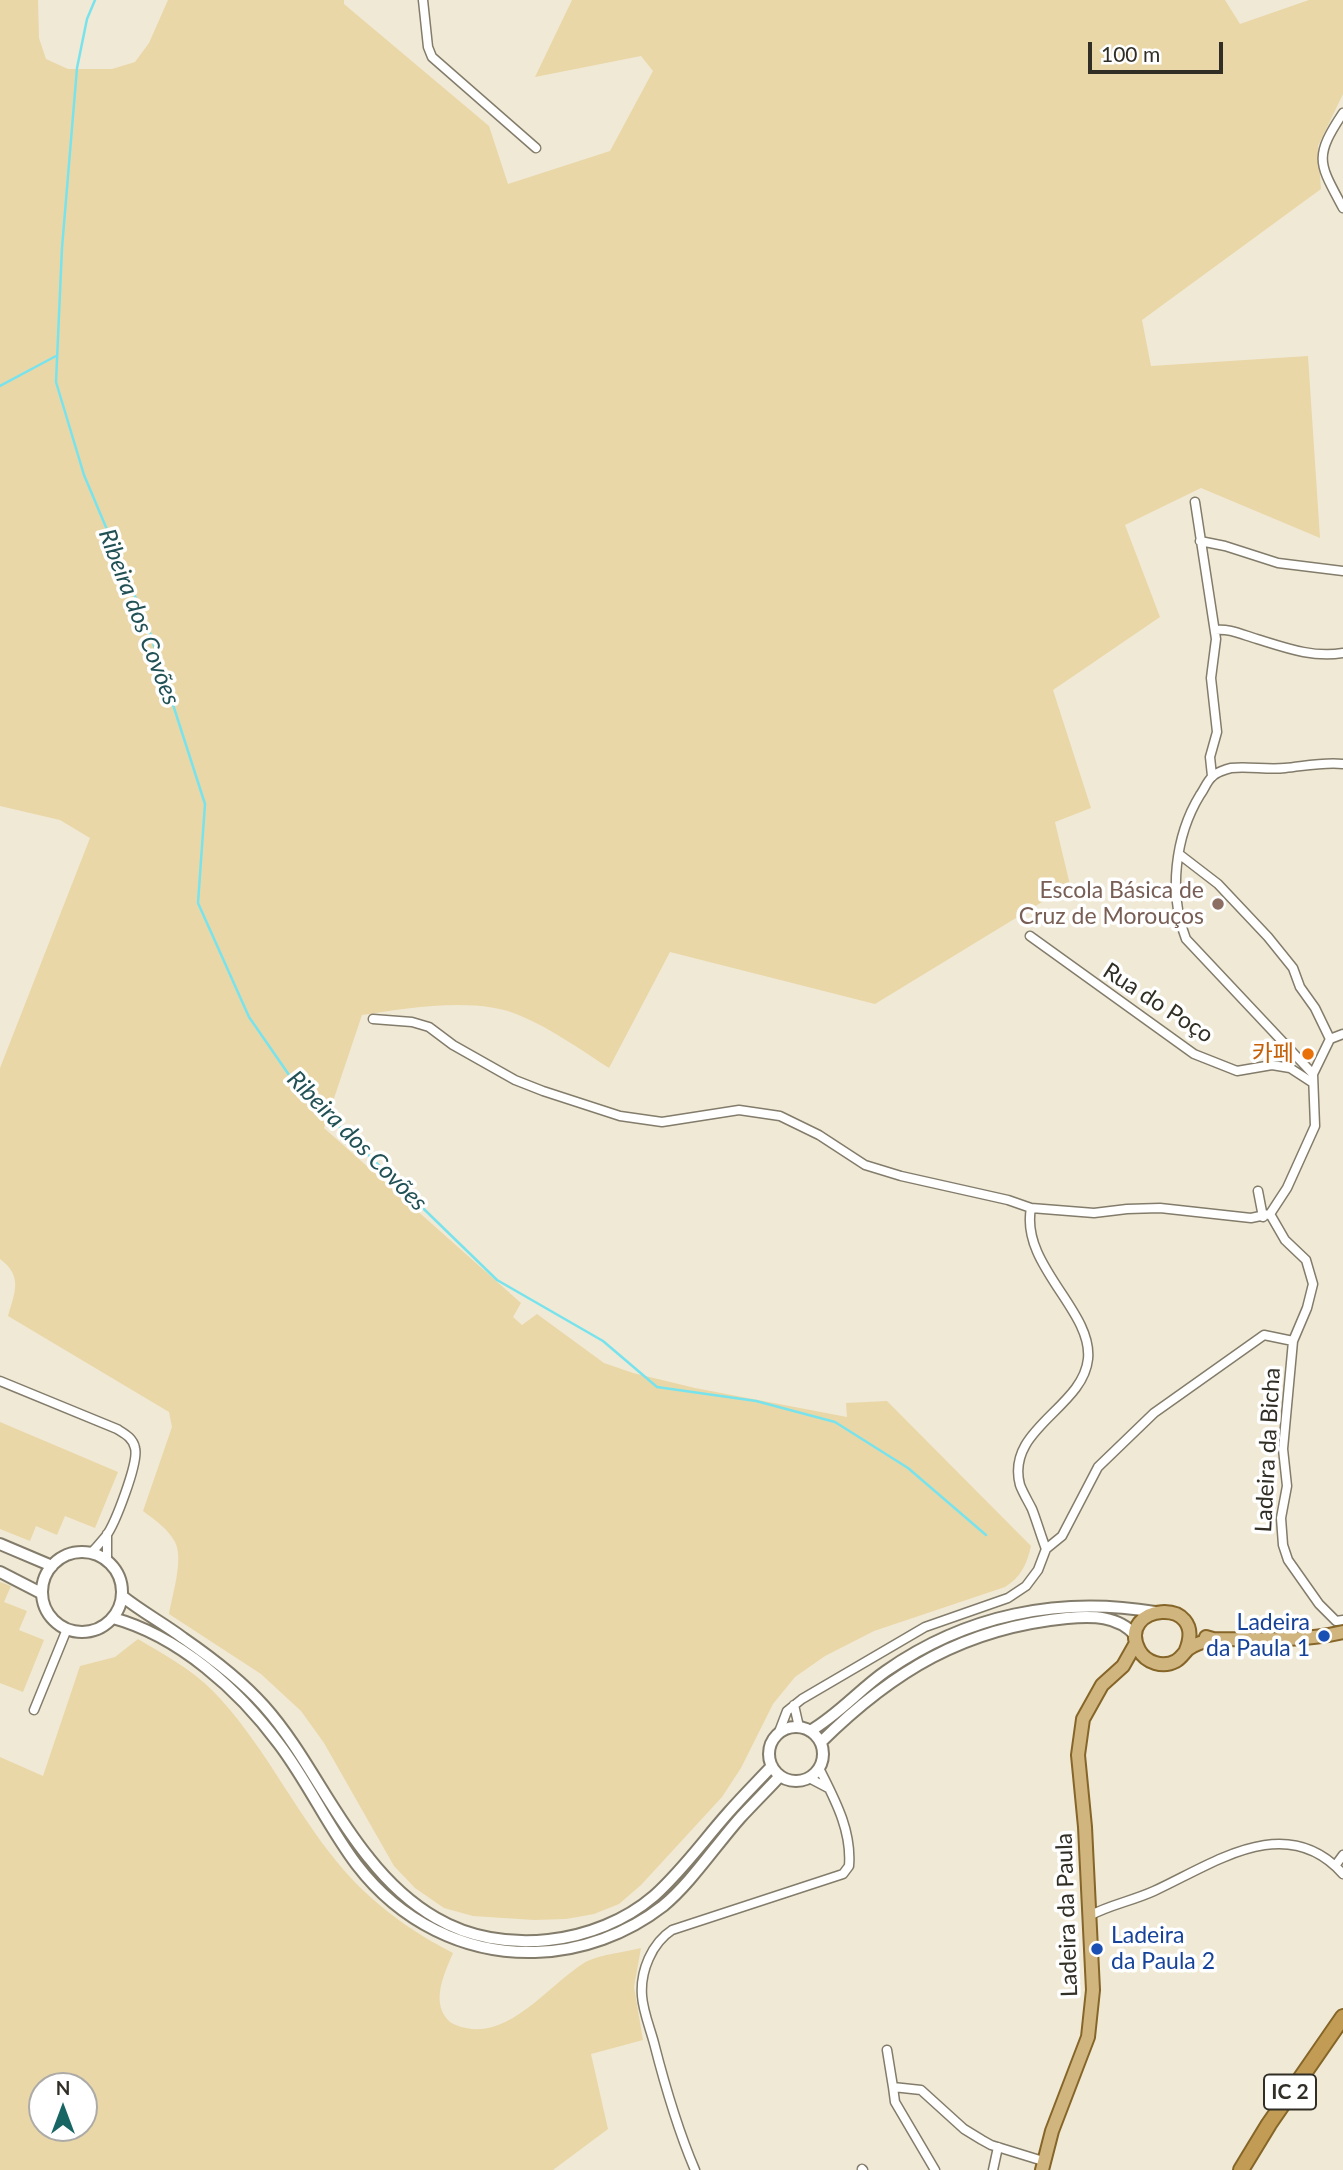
<!DOCTYPE html>
<html>
<head>
<meta charset="utf-8">
<style>
  body { margin:0 }
  #map { position:relative; width:1343px; height:2170px; overflow:hidden; background:#f0e9d5; font-family:Lato,sans-serif }
  canvas { display:block }
  .north { position:absolute; left:28px; top:2072px; width:70px; height:70px; box-sizing:border-box; background:#fff; border:2px solid #adaba8; border-radius:50%; rotate:0deg; font-size:19px; font-weight:700; line-height:28px; text-align:center; color:#312e26 }
  .north::after { content:''; display:block; margin:auto; width:24px; height:32px; background:#186664; clip-path:polygon(50% 0,100% 100%,50% 72%,0 100%) }
  .scale { position:absolute; left:1088px; top:42px; width:135px; height:32px; box-sizing:border-box; border:4px solid #312e26; border-top:0; padding-left:9px; font-size:21px; line-height:24px; white-space:nowrap; color:#312e26; -webkit-text-stroke:5px #fff; paint-order:stroke }
</style>
</head>
<body>
<div id="map">
<canvas width="1343" height="2170"></canvas>
<div class="north">N</div>
<div class="scale">100 m</div>
</div>
<script>
const context = document.querySelector('canvas').getContext('2d');
context.lineJoin = 'round';
function fill(path, color) {
  context.fillStyle = color;
  context.fill(path, 'evenodd');
}
function strokePath(path, color, width, dash) {
  context.strokeStyle = color;
  context.lineWidth = width;
  context.lineCap = dash ? 'butt' : 'round';
  context.setLineDash(dash || []);
  context.stroke(path);
}
function write(font, color, halo, rows, align = 'center') {
  context.font = font + ' Lato,"Noto Sans KR",sans-serif';
  context.lineWidth = 7;
  context.setLineDash([]);
  context.textBaseline = 'middle';
  context.strokeStyle = halo;
  context.fillStyle = color;
  for (const [text, x, y, turn = 0] of rows) {
    context.save();
    context.translate(x, y);
    context.rotate((+turn || 0) * Math.PI / 180);
    context.textAlign = isNaN(turn) ? turn : align;
    if (halo) context.strokeText(text, 0, 0);
    context.fillText(text, 0, 0);
    context.restore();
  }
}
fill(new Path2D(`
  M0 0H38L39 38 46 59 68 69H112L135 62 149 43 168 0H344V4L489 126 508 184 610 151 653 71 641 56 535 77 572 0H1225L1240 24 1309 0H1343V94L1318 146 1321 189 1142 320 1151 366 1308 356 1320 538 1201 488 1125 525 1160 617 1053 690 1091 808 1055 822 1070 885 875 1004 670 952 609 1068C581 1050 552 1029 521 1016 478 996 408 1008 362 1015L324 1128 521 1303 513 1317 522 1325 537 1314 604 1363 633 1373 695 1388 847 1417 846 1403 887 1401 1031 1546C1027 1564 1021 1577 1005 1587L874 1631 825 1656 795 1677 773 1704 741 1768 722 1797 641 1885 619 1904 594 1914 566 1919 534 1920 473 1916 444 1908 415 1888 394 1866 324 1743 301 1711 261 1674 169 1614C172 1596 184 1559 175 1542 168 1529 155 1520 143 1511L172 1427 169 1412 8 1316C15 1292 23 1276 0 1259V1068L90 838 60 820 0 806Z
  M0 1422 118 1472 95 1528 65 1516 57 1535 36 1526 30 1541 0 1529Z
  M0 1582 11 1586 4 1602 27 1611 19 1630 44 1640 23 1692 0 1683Z
  M138 1639C163 1654 191 1669 212 1690 262 1741 292 1807 337 1862 369 1901 408 1930 453 1953 445 1972 431 2000 447 2019 451 2024 460 2027 466 2028 510 2038 549 1985 584 1963 597 1955 625 1952 641 1948L634 1987 643 2040 591 2054 608 2129 553 2170H0V1757L43 1776 80 1666 115 1657ZM42 2086H84V2128H42Z`), '#ead7a7');
strokePath(new Path2D(`
  M95 0 87 19 77 68 62 248 56 382 84 475 148 627 205 804 198 903 249 1017 296 1085 497 1280 603 1341 657 1387 756 1401 835 1422 908 1468 986 1535
  M0 386 56 356`), '#78e3ec', 2.5);
const minor = new Path2D(`
  M423 0 428 47 432 57 536 148
  M1343 113C1313 158 1319 163 1343 208
  M1195 502 1216 639 1211 678 1217 732 1210 757 1212 776
  M1200 541 1225 546 1278 563 1343 571
  M1215 630C1229 628 1243 635 1257 639 1286 648 1313 658 1343 653
  M1179 854 1218 884 1268 937 1293 968 1300 987 1315 1008 1330 1039
  M1030 936 1194 1054 1237 1071 1272 1065 1290 1068 1313 1083
  M373 1019 412 1022 429 1027 453 1045 515 1080 543 1091 620 1116 662 1122 739 1110 780 1116 819 1135 865 1165 901 1176 1008 1200 1031 1208 1094 1213 1127 1209 1160 1208 1251 1218 1270 1214
  M1313 1074 1186 939C1168 894 1175 836 1200 795 1204 790 1207 781 1212 777 1215 773 1226 769 1231 768 1249 766 1267 770 1285 768 1305 766 1323 762 1343 764
  M1258 1191 1263 1217
  M1270 1214 1285 1240 1306 1260 1313 1284 1307 1308 1293 1341 1283 1449 1287 1486 1281 1518 1283 1545 1288 1560 1319 1604 1336 1621 1343 1620
  M1270 1214 1287 1188 1315 1126 1313 1074 1330 1039 1343 1034
  M0 1381 117 1429C125 1434 133 1438 135 1448 139 1462 115 1524 106 1536 101 1542 96 1548 91 1553
  M1046 1549 1062 1536 1098 1467 1154 1413 1264 1335 1293 1341
  M107 1561V1534
  M794 1705 799 1727
  M34 1710 67 1629
  M779 1732 787 1711 802 1699 925 1627 1008 1598 1026 1586 1038 1570 1046 1549C1041 1536 1037 1522 1032 1509 1028 1501 1023 1493 1020 1485 1005 1429 1083 1408 1088 1359 1093 1311 1020 1265 1031 1208
  M809 1778 828 1788
  M1335 1866 1343 1855
  M1089 1916C1109 1905 1132 1901 1154 1891 1213 1864 1286 1810 1343 1874
  M887 2050 893 2087
  M862 2169 863 2170
  M695 2170C677 2128 665 2086 654 2043 650 2028 643 2011 642 1996 640 1971 652 1943 672 1930L843 1874 849 1866C852 1830 834 1798 819 1768
  M935 2170 895 2102 893 2087 921 2090 964 2129 982 2140 991 2145 1043 2161
  M993 2170 998 2147`);
const tertiary = new Path2D(`
  M0 1544 52 1566
  M42 1592a40 40 0 1 1 80 0a40 40 0 1 1-80 0Z
  M0 1572 41 1593
  M122 1596C142 1612 163 1623 183 1638 212 1658 241 1680 264 1706 305 1752 330 1811 369 1858 388 1882 410 1903 436 1918 502 1957 597 1945 654 1896 682 1871 704 1840 728 1813 742 1797 757 1782 772 1766
  M113 1618C179 1636 239 1690 279 1744 308 1782 328 1827 357 1865 400 1921 464 1954 535 1952 581 1951 627 1934 663 1906 690 1884 716 1845 740 1818 753 1804 767 1790 780 1776
  M769 1754a27 27 0 1 1 54 0a27 27 0 1 1-54 0Z
  M810 1731C838 1715 860 1689 886 1671 966 1615 1059 1596 1155 1612
  M821 1742C893 1671 964 1628 1067 1618 1092 1616 1118 1615 1136 1636`);
const primary = new Path2D(`
  M1206 1637 1213 1639C1256 1639 1301 1642 1343 1632
  M1186 1650C1208 1595 1115 1604 1139 1650 1146 1663 1163 1668 1176 1661 1181 1658 1184 1653 1188 1649 1195 1644 1205 1641 1213 1639
  M1042 2170 1052 2131 1088 2037 1093 1990 1085 1827 1078 1755 1083 1719 1102 1685 1123 1666 1136 1643`);
const trunk = new Path2D(`
  M1241 2170 1269 2124 1343 2017`);
strokePath(minor, '#837c6b', 11);
strokePath(tertiary, '#837c6b', 14);
strokePath(primary, '#856528', 16);
strokePath(trunk, '#856528', 18);
strokePath(minor, '#fff', 8);
strokePath(tertiary, '#fff', 10);
strokePath(primary, '#d1b57f', 12);
strokePath(trunk, '#c29c54', 14);
for (const [x, y, r, color] of [
  [1218,904,7,"#8d6e63"],
  [1308,1054,7,"#e8710a"],
  [1324,1636,7,"#1a4fb4"],
  [1097,1949,7,"#1a4fb4"]
]) {
  const dot = new Path2D();
  dot.arc(x, y, r, 0, 2 * Math.PI);
  context.fillStyle = color;
  context.fill(dot);
  strokePath(dot, '#fff', 2.5);
}
for (const [x, y, w] of [
  [1290,2092,52]
]) {
  const box = new Path2D();
  box.roundRect(x - w / 2, y - 17.5, w, 35, 5);
  context.fillStyle = '#fff';
  context.fill(box);
  strokePath(box, '#312e26', 2);
}
write('bold 21px', '#312e26', null, [
  ["IC 2",1290,2092]
]);
write('23px', '#785e54', '#fff', [
  ["Escola Básica de",1204,891],
  ["Cruz de Morouços",1204,917]
], 'right');
write('23px', '#312e26', '#fff', [
  ["Rua do Poço",1158,1003,33],
  ["Ladeira da Bicha",1268,1450,-87],
  ["Ladeira da Paula",1067,1915,-92]
]);
write('23px', '#c56008', '#fff', [
  ["카페",1294,1054]
], 'right');
write('23px', '#164399', '#fff', [
  ["Ladeira",1310,1623],
  ["da Paula 1",1310,1649],
  ["Ladeira",1111,1936,"left"],
  ["da Paula 2",1111,1962,"left"]
], 'right');
write('italic 24px', '#215155', '#fff', [
  ["Ribeira dos Covões",139,617,69],
  ["Ribeira dos Covões",357,1141,45]
]);
</script>
</body>
</html>
